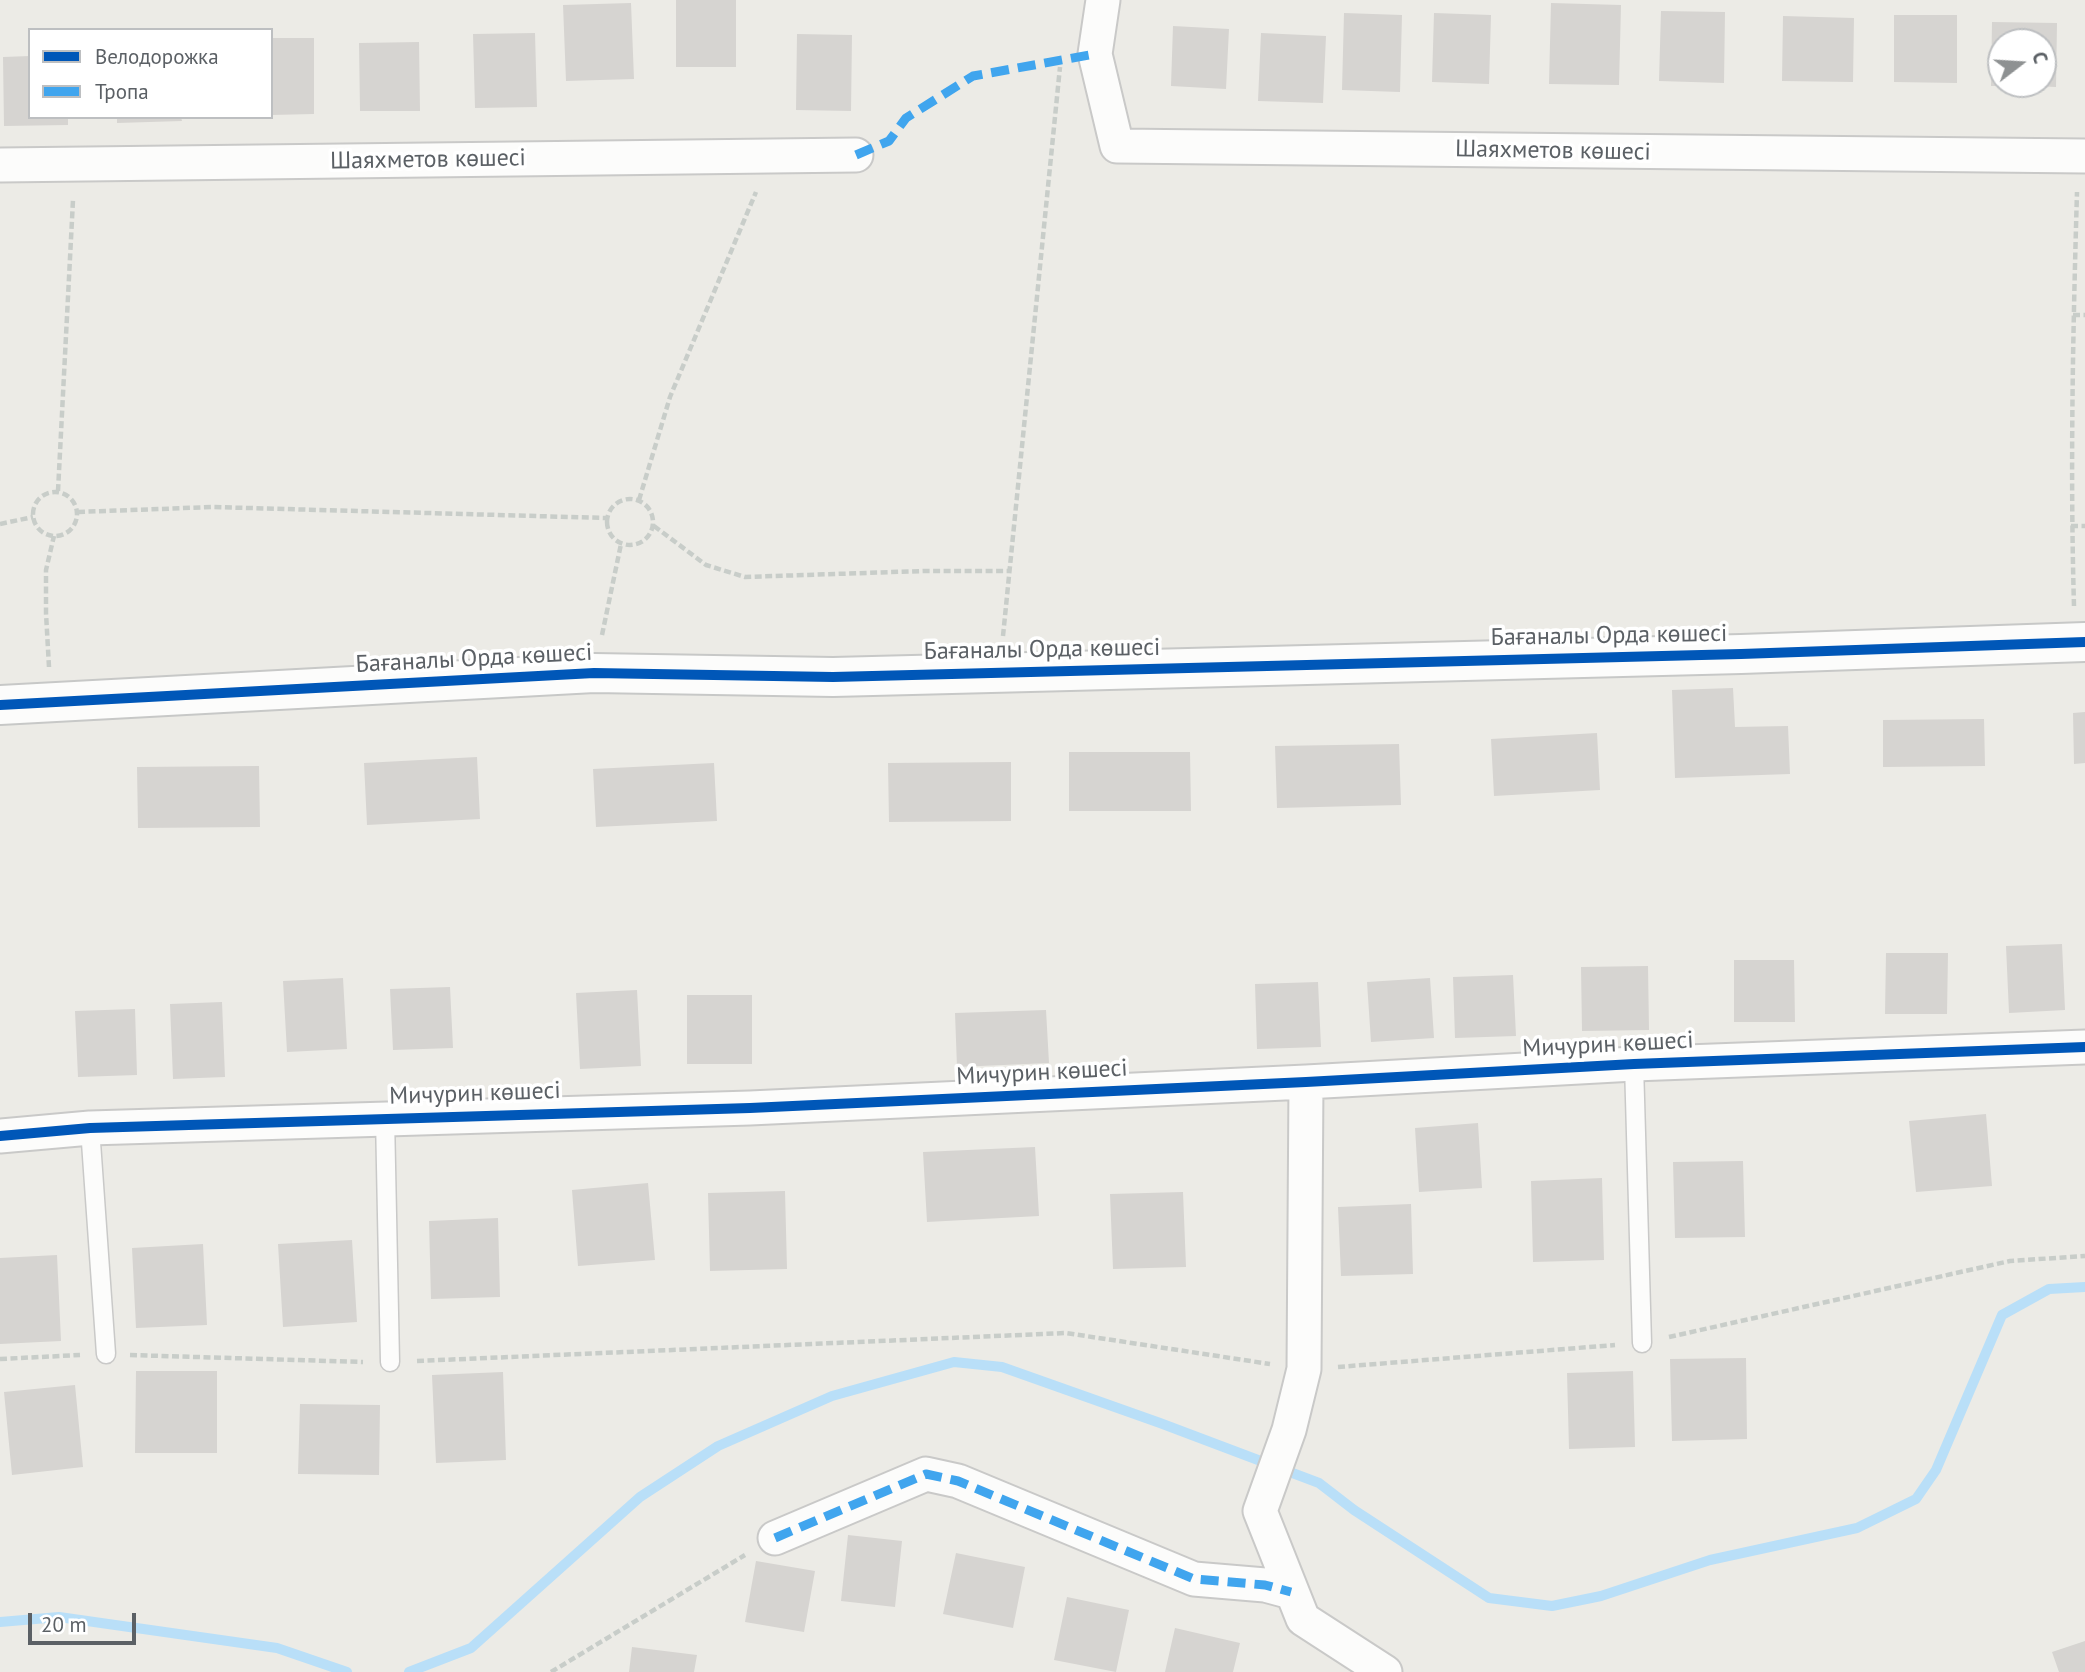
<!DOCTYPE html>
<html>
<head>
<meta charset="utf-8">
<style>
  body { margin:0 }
  #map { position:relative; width:2085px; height:1672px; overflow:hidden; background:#ecebe6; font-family:"PT Sans",sans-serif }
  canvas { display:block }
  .legend { position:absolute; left:28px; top:28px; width:245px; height:91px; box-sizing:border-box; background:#fff; border:2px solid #bdbfc1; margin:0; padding:9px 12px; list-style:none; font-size:21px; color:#5b6065 }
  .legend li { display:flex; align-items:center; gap:14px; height:35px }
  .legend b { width:35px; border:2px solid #bdbfc1 }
  .north { position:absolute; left:1987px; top:28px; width:70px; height:70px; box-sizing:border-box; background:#fff; border:2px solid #bdbfc1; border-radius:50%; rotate:73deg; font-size:19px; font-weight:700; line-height:28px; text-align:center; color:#5b6065 }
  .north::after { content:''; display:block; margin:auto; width:24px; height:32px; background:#8e9192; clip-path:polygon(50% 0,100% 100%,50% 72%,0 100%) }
  .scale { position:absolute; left:28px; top:1613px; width:108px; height:32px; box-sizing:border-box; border:4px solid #5b6065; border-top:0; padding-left:9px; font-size:21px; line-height:24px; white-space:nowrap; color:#5b6065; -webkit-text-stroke:5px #fff; paint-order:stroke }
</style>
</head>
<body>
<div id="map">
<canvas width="2085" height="1672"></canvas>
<ul class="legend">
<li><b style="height:9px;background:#0057b8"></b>Велодорожка</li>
<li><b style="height:9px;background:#40a5ee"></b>Тропа</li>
</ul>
<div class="north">С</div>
<div class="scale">20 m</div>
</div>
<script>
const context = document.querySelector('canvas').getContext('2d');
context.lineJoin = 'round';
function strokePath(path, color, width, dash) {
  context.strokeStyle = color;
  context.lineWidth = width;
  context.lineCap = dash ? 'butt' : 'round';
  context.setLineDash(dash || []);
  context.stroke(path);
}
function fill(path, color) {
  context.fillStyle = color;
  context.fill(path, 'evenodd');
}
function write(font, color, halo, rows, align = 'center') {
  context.font = font + ' "PT Sans",sans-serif';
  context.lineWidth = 7;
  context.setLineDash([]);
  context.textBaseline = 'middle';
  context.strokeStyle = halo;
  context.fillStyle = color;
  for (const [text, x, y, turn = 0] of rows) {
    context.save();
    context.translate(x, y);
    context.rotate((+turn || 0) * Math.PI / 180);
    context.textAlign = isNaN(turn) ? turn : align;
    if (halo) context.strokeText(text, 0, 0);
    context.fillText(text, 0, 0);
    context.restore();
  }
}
strokePath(new Path2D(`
  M0 1622 59 1617 277 1648 347 1672
  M409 1672 471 1648 640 1497 718 1446 832 1396 954 1362 1002 1367 1160 1423 1319 1483 1354 1510 1489 1598 1552 1606 1601 1596 1710 1560 1857 1528 1916 1499 1936 1470 2002 1315 2049 1289 2085 1287`), '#b9dff8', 10);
fill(new Path2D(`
  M676 0H736V67H676Z
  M631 3 634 79 566 81 563 5Z
  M1551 3 1621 5 1619 85 1549 84Z
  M1661 11 1725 12 1724 83 1659 81Z
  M1344 13 1402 15 1400 92 1342 90Z
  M1434 13 1491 15 1489 84 1432 82Z
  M1894 15H1957V83L1894 82Z
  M1783 16 1854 18 1853 82 1782 81Z
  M1992 22 2057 23 2056 87 2034 86V84H2043V42H2001V86H1991Z
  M1173 26 1229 29 1226 89 1171 86Z
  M535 33 537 107 475 108 473 34Z
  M1261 33 1326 36 1323 103 1258 101Z
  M797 34 852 35 851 111 796 110Z
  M271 38H314V114L271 115Z
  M419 42 420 111H360L359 43Z
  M30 56V117H68V125L4 126 3 57Z
  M117 117H181L182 121 117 123Z
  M1733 688 1735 727 1788 726 1790 774 1675 778 1672 690Z
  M2085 712V763L2074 764 2073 713Z
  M1984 719 1985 766 1883 767V720Z
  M1597 733 1600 790 1494 796 1491 739Z
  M1399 744 1401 805 1277 808 1275 746Z
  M1069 752H1190L1191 811H1069Z
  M477 757 480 819 367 825 364 763Z
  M1011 762V821L889 822 888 763Z
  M714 763 717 821 596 827 593 769Z
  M259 766 260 827 138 828 137 767Z
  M2062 944 2065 1010 2009 1013 2006 946Z
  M1886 953H1948L1947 1014H1885Z
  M1734 960H1794L1795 1022H1734Z
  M1648 966 1649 1030 1582 1031 1581 967Z
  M1513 975 1516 1036 1455 1038 1453 977Z
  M343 978 347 1049 287 1052 283 981Z
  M1430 978 1434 1038 1371 1042 1367 982Z
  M1318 982 1321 1047 1257 1049 1255 984Z
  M450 987 453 1048 393 1050 390 989Z
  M637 990 641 1066 580 1069 576 993Z
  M687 995H752V1064H687Z
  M222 1002 225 1077 173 1079 170 1004Z
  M135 1009 137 1075 78 1077 75 1011Z
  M1046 1010 1049 1063 957 1067 955 1013Z
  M1986 1114 1992 1186 1916 1192 1909 1121Z
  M1478 1123 1482 1188 1419 1192 1415 1128Z
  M1035 1147 1039 1216 927 1222 923 1152Z
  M1743 1161 1745 1237 1675 1238 1673 1162Z
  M1602 1178 1604 1260 1533 1262 1531 1181Z
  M648 1183 655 1260 578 1266 572 1190Z
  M785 1191 787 1269 710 1271 708 1193Z
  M1183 1192 1186 1267 1113 1269 1110 1194Z
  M1411 1204 1413 1274 1341 1276 1338 1207Z
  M498 1218 500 1297 431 1299 429 1221Z
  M352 1240 357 1322 283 1327 278 1244Z
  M203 1244 207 1325 136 1328 132 1248Z
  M57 1255 61 1341 0 1344V1258Z
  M1746 1358 1747 1439 1672 1441 1670 1359Z
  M136 1371H217V1453H135Z
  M1633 1371 1635 1447 1569 1449 1567 1373Z
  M503 1372 506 1460 436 1463 432 1375Z
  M75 1385 83 1467 12 1475 4 1392Z
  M300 1404 380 1405 379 1475 298 1474Z
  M848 1535 902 1541 895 1607 841 1601Z
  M956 1553 1025 1567 1013 1628 943 1614Z
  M756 1561 815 1571 804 1632 745 1622Z
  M1067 1597 1129 1610 1116 1672 1054 1660Z
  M1175 1628 1240 1643 1233 1672H1165Z
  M2085 1641V1672H2059L2052 1652Z
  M632 1647 697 1655 694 1672H629Z`), '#d6d4d1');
const lane = new Path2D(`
  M1634 1064 1642 1343
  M385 1117 390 1362
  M90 1128 106 1354`);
const street = new Path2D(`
  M1103 0 1095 54 1117 146 2085 156
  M0 165 856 155
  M1306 1082 1304 1369 1289 1430 1260 1511 1303 1619 1385 1672
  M0 1136 90 1128 750 1108 1306 1082 1634 1064 2085 1047
  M775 1538 926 1474 958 1481 1194 1579 1265 1585 1291 1592`);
const secondary = new Path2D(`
  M0 705 594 673 833 677 1741 654 2085 642`);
strokePath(lane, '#c9c9c8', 21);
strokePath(street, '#c9c9c8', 37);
strokePath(secondary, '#c7c8c7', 42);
strokePath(new Path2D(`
  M2073 315H2085
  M58 491 73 200
  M33 514a22 22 0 1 1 44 0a22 22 0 1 1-44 0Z
  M607 522a23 23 0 1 1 46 0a23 23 0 1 1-46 0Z
  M639 500 670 397 756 192
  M78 512 213 507 606 518
  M0 524 33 517
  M654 526 706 565 745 577 924 571H1010
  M2071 526H2085
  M2074 606C2070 468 2073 330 2077 192
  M602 635 621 544
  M1003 636 1060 67
  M49 667 46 613V570L54 536
  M1669 1337 2010 1261 2085 1256
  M130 1355 363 1362
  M0 1359 80 1355
  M417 1361 1066 1333 1270 1364
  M1338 1367 1615 1345
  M551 1672 745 1555`), '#c8cdc9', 4.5, [7, 3.5]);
strokePath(lane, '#fcfcfb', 18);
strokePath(street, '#fcfcfb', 33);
strokePath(secondary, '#fcfcfb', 38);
strokePath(new Path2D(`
  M856 155 889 141 906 118 973 76 1095 54
  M775 1538 926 1474 958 1481 1194 1579 1265 1585 1291 1592`), '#40a5ee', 9, [18, 9]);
strokePath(new Path2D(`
  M0 705 594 673 833 677 1741 654 2085 642
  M0 1136 90 1128 750 1108 1306 1082 1634 1064 2085 1047`), '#0057b8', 10);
write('24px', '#5b6065', '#fff', [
  ["Шаяхметов көшесі",1553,151,1],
  ["Шаяхметов көшесі",428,160,-1],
  ["Бағаналы Орда көшесі",1609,636,-1],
  ["Бағаналы Орда көшесі",1042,650,-1],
  ["Бағаналы Орда көшесі",474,659,-3],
  ["Мичурин көшесі",1608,1045,-3],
  ["Мичурин көшесі",1042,1073,-3],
  ["Мичурин көшесі",475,1094,-2]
]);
</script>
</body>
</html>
